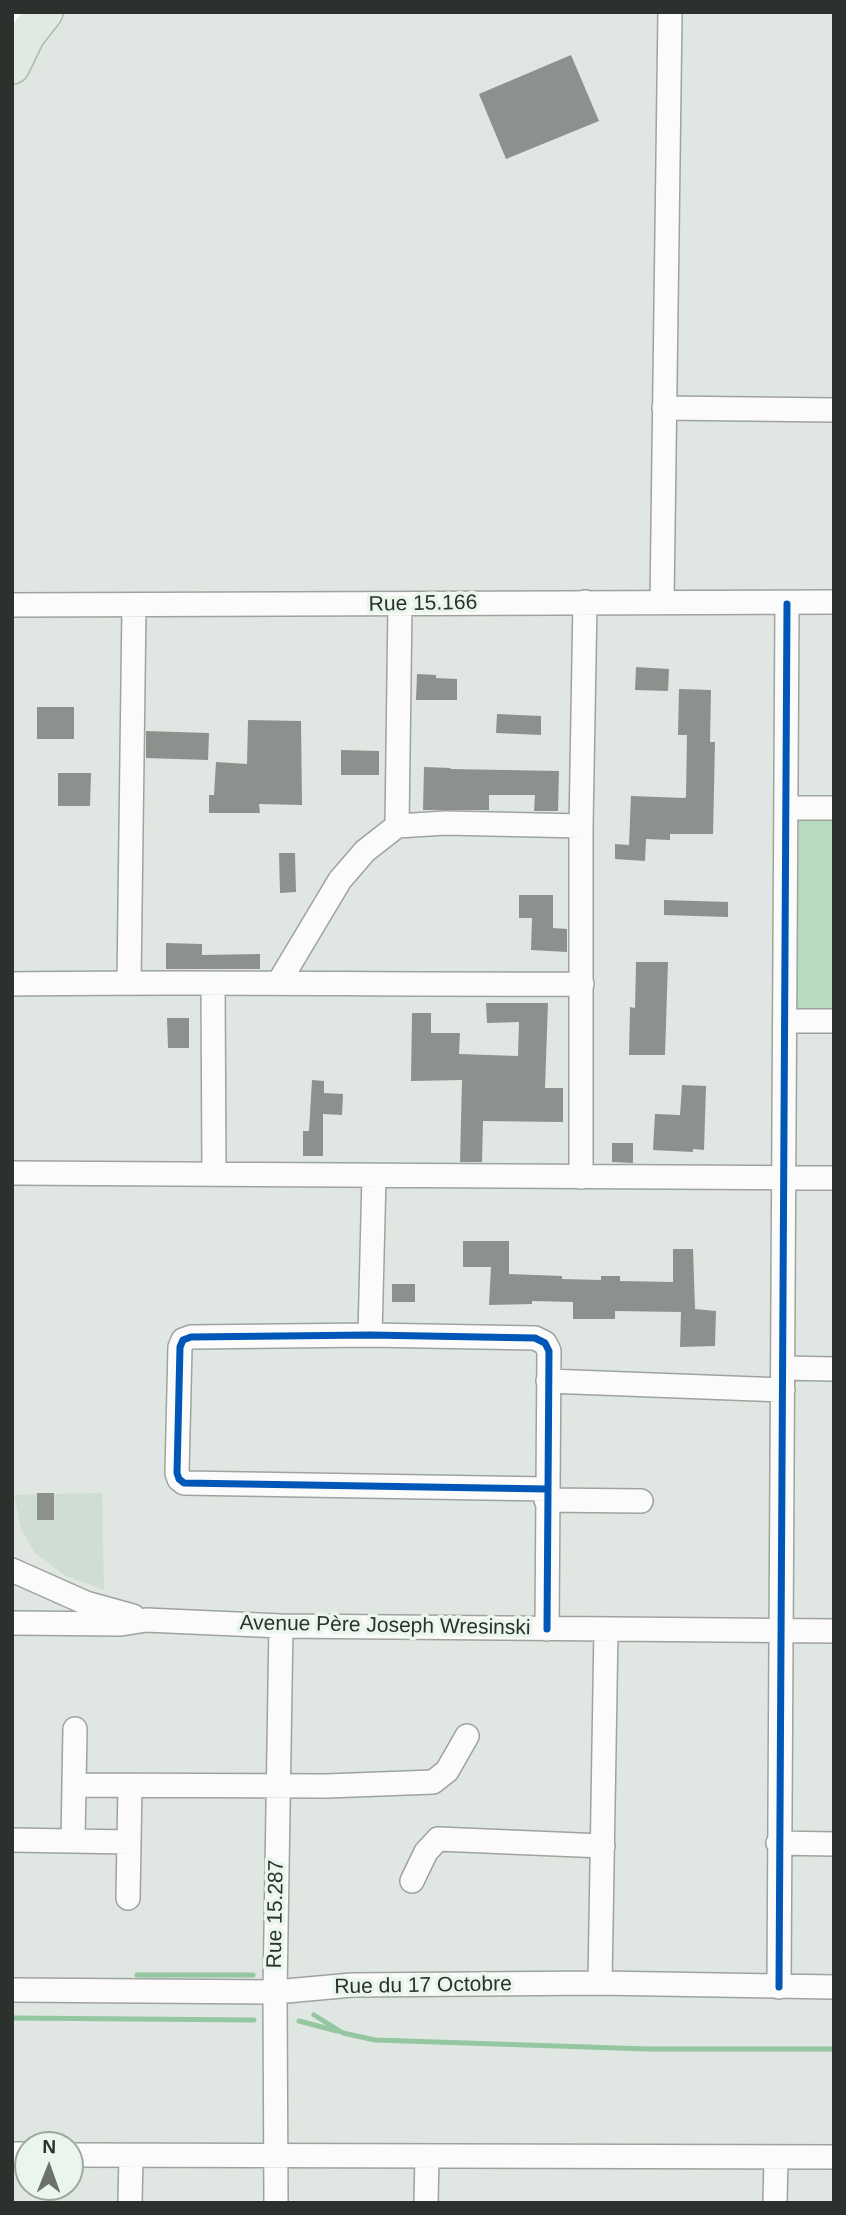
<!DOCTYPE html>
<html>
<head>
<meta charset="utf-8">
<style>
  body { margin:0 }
  #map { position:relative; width:846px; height:2215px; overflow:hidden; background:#e0e6e1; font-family:Helvetica,sans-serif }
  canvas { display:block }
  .frame { position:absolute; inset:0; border:14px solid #2c312d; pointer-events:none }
  .north { position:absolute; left:14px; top:2131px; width:70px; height:70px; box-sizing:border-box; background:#eaf6ec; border:2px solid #9ea7a0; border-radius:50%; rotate:1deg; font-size:19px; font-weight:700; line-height:28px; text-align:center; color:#2c312d }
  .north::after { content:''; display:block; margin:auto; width:24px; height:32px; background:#6b706c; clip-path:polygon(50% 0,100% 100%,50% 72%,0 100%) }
</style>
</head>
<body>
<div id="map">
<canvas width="846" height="2215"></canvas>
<div class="frame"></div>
<div class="north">N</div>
</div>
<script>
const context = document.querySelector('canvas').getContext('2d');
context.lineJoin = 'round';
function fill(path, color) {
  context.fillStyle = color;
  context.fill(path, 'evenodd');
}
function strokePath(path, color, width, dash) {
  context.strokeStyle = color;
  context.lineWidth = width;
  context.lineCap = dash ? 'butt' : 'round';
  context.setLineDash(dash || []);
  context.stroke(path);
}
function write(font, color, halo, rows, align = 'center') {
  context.font = font + ' Helvetica,sans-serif';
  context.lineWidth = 7;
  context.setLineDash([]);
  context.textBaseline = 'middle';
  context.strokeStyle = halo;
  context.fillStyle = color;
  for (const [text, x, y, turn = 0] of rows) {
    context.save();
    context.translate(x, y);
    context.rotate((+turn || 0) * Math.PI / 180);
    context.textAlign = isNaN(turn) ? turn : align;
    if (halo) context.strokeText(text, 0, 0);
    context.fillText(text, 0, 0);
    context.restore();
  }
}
fill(new Path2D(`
  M102 1493 104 1590 66 1576 35 1553 21 1529 14 1495Z`), '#d0ddd2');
fill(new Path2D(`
  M799 819H834V1009H796Z`), '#b8dbbf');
strokePath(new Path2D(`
  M137 1975H253
  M314 2015 343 2033 375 2040 648 2049H834
  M12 2018 254 2020
  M299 2021 337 2031`), '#94c6a1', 5);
fill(new Path2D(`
  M571 55 599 121 506 159 479 94Z
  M636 667 669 669 668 691 635 690Z
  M417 674 436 675V678L457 679V700H416Z
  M679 689 711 690 710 742H715L713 834H670V840L646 839 645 861 615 859V844L629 845 631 796 685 798 686 796 687 735H678Z
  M37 707H74V739H37Z
  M497 714 541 716V735L496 733Z
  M248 720 301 721 302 805 259 804 260 813H209V795H214L216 762 247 764Z
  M146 731 209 733 208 760 146 758Z
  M341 750 379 751V775H341Z
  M424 767 451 768 450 769 559 771 558 811H534L535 795H489V810H423Z
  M58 773H91L90 806H58Z
  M279 853H295L296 892 280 893Z
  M519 895H553V928L567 929V952L531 950 532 918H519Z
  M664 900 728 902V917L664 915Z
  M166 943 202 944V955L260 954V969H166Z
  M636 962H668L665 1055H629L630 1007 635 1008Z
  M486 1003H548L545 1088H563V1122L483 1121 482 1162H460L462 1080 411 1081 412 1013H431V1033H460L459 1054 518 1056 519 1022 487 1023Z
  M167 1018H189V1048H168Z
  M312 1080 324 1081V1093L343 1094 342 1115 323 1114V1156H303V1131H309Z
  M682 1085 706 1086 704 1150 693 1149V1152L653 1150 655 1114 680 1115Z
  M612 1143H633V1163L612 1162Z
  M463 1241H509V1274L562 1276V1279L601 1280V1276H620V1281L673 1282V1249H693L695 1309 716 1311 715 1346 680 1347 681 1312 615 1311V1319H573V1302L532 1301V1304L489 1305 491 1267H463Z
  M392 1284H415V1302H392Z
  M37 1493H54V1520H37Z`), '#8c918d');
const minor = new Path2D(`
  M12 35 18 12
  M664 408 834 410
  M662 602 670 12
  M12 605 834 602
  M787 808H834
  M397 826 400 604
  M129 982 134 606
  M279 982 340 880 365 851 397 826 446 823 581 826
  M12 984C202 981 392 985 582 984
  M213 984 214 1174
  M786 1021H834
  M12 1173 834 1178
  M581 1177V826L585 602
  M370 1335 374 1177
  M783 1368 834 1369
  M548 1381 783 1390
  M546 1500 641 1501
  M12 1570 86 1603 133 1616
  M12 1623 121 1624 146 1620 281 1626 834 1631
  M547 1629 549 1351 545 1343 535 1338 370 1335 191 1337 183 1340 180 1347 177 1473 179 1479 184 1483 547 1489
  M74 1785 327 1786 433 1782 447 1771 467 1736
  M12 1840 129 1842
  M73 1841 75 1729
  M778 1843 834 1844
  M412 1881 426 1852 438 1839 603 1846
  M128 1898 130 1786
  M600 1983 606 1629
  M779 1987 787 604
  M12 1990 275 1992 352 1985 600 1983 834 1987
  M12 2154H28
  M70 2155 834 2157
  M130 2203 131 2156
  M276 2203 275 1992 281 1626
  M426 2203 427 2156
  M775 2203 776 2159`);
const highway = new Path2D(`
  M12 66 27 35 45 12`);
strokePath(minor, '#9fa39f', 26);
strokePath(highway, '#aeb9b0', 38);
strokePath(minor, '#fafbfa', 23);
strokePath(highway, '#e1e9e3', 35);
strokePath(new Path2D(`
  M547 1629 549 1351 545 1343 535 1338 370 1335 191 1337 183 1340 180 1347 177 1473 179 1479 184 1483 547 1489
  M779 1987 787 604`), '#0057b8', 7);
write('21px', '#2c312d', '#eaf6ec', [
  ["Rue 15.166",423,604,-1],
  ["Avenue Père Joseph Wresinski",385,1626,1],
  ["Rue 15.287",276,1914,-89],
  ["Rue du 17 Octobre",423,1986,-1]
]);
</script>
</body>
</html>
